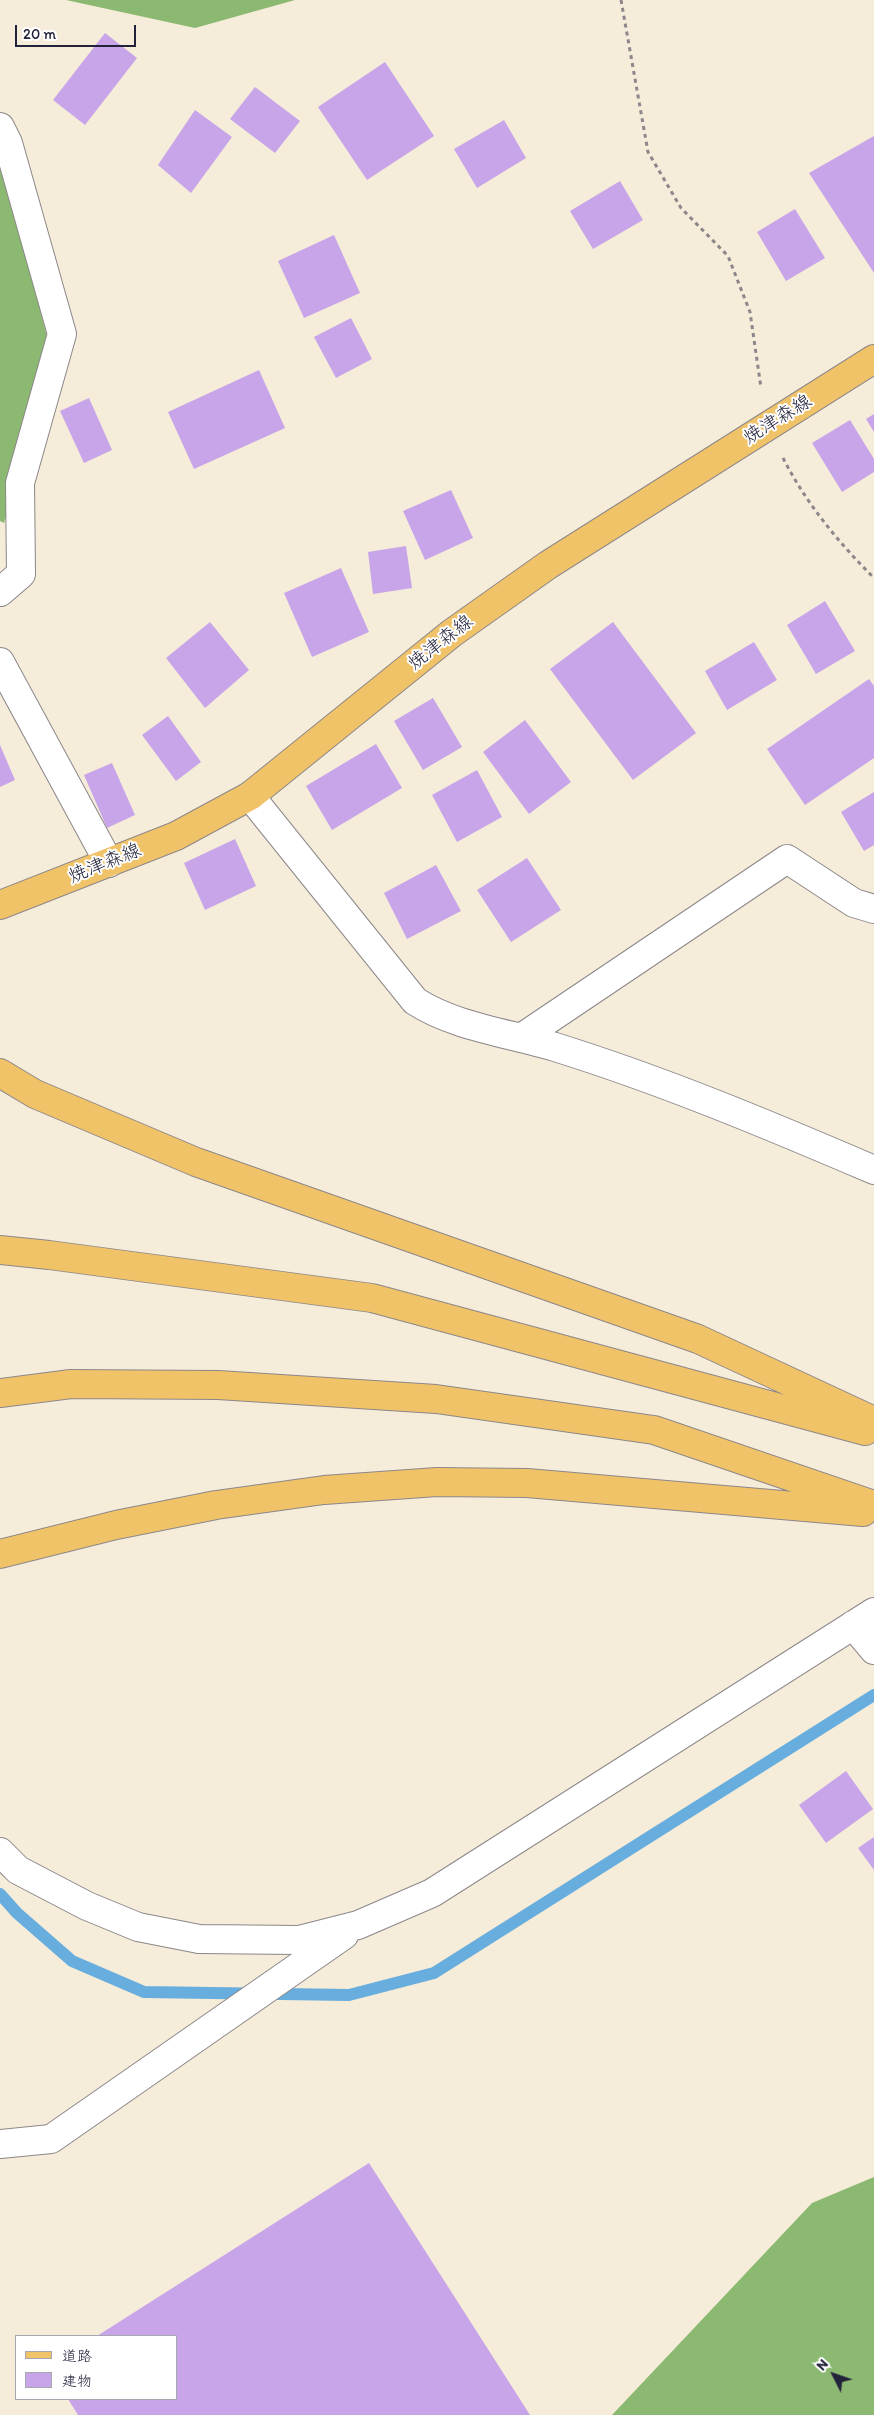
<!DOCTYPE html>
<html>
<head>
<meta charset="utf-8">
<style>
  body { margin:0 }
  #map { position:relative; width:874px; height:2415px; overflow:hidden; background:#f5ecd9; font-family:Itim,"Klee One",sans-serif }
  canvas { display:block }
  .legend { position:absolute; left:15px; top:2335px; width:162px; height:65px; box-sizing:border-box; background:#fff; border:1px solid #a7a7b1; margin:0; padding:6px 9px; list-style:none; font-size:15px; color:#22223b }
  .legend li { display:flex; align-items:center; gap:10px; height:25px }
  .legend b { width:25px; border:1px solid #a7a7b1 }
  .north { position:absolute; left:809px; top:2350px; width:50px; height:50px; -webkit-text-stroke:4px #fff; paint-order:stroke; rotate:311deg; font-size:14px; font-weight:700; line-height:20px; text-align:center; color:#22223b }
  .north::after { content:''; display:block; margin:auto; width:18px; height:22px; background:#22223b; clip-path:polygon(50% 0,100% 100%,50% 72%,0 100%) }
  .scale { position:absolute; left:15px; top:25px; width:121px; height:22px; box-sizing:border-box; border:2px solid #22223b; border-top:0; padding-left:6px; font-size:15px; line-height:18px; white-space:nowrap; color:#22223b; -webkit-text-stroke:4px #fff; paint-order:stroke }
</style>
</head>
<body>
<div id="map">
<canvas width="874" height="2415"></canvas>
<ul class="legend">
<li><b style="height:6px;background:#f1c369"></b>道路</li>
<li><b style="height:14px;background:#c8a5e9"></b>建物</li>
</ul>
<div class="north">N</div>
<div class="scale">20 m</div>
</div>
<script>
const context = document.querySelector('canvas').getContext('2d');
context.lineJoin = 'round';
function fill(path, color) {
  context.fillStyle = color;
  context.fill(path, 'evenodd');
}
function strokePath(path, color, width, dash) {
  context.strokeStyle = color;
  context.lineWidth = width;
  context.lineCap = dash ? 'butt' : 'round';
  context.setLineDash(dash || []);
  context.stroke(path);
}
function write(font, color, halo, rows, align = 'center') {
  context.font = font + ' Itim,"Klee One",sans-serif';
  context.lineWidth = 4;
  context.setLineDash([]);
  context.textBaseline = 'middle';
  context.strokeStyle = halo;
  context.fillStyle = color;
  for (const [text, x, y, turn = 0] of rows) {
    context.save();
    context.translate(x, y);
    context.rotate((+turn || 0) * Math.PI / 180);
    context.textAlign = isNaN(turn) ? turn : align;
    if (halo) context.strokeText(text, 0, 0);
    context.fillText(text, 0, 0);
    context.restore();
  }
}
fill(new Path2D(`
  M66 0H295L195 28Z
  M0 156 54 363 4 523 0 521Z
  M874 2177V2415H612L812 2203Z`), '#8cb971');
strokePath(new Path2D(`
  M0 1894 17 1913 72 1961 144 1992 349 1995 434 1973 874 1695`), '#67addd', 12);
fill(new Path2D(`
  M105 33 137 58 85 125 53 100Z
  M385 62 434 136 367 180 318 107Z
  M255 87 300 121 275 153 230 119Z
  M195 110 232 137 191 193 158 165Z
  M504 120 526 158 477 188 454 149Z
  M874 136V273L809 173Z
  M620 181 643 220 593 249 570 211Z
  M795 209 825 258 786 281 757 232Z
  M334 235 360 293 304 318 278 261Z
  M351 318 372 359 336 378 314 337Z
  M259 370 285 428 194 469 168 412Z
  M89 398 112 450 84 463 60 411Z
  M874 414V432L866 419Z
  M850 420 874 459V472L842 492 812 443Z
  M451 490 473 538 425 560 403 511Z
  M406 546 412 588 373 594 368 552Z
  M341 568 369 632 312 657 284 593Z
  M825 601 855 651 816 674 787 625Z
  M210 622 249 670 205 708 166 658Z
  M613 622 696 733 633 780 550 669Z
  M754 642 777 680 727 710 705 671Z
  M869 679 874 686V758L805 805 767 749Z
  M433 698 462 747 423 770 394 721Z
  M168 716 201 762 176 781 142 735Z
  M525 720 571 782 529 814 483 752Z
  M376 744 402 788 332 830 306 786Z
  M0 745 15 780 0 787Z
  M112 763 135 815 107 828 84 775Z
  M477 770 502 817 457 842 432 795Z
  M874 792V845L864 851 841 812Z
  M235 839 256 886 205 910 184 863Z
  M527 858 561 910 511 942 477 890Z
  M436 865 461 911 407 939 384 893Z
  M846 1771 873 1809 826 1843 799 1805Z
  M874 1837V1870L858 1848Z
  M369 2163 530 2415H78L68 2399H176V2336H97Z`), '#c8a5e9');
const street = new Path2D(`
  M0 127 8 143 62 334 20 483 21 574 0 592
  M0 662 109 863
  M250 796 415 1001C455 1027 509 1033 555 1047 664 1081 769 1125 874 1170
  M521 1038 787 859 854 903 874 909
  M853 1625 874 1650
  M0 1852 18 1870 87 1906 138 1927 199 1939 299 1940 358 1925 432 1893 874 1612
  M0 2144 51 2139 344 1935`);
const primary = new Path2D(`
  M0 905 176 836 250 796 452 633 548 565 874 359`);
const highway = new Path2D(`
  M0 1073 35 1094 196 1162 698 1339 874 1421
  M0 1250 49 1255 372 1298 865 1431
  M0 1393 71 1384 218 1385 436 1399 654 1430 874 1505
  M0 1554 116 1525 216 1505 324 1490 437 1482 527 1483 863 1512`);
strokePath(street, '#8c878a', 30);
strokePath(primary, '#8c878a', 30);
strokePath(highway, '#8c878a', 30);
strokePath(new Path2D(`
  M621 0 648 152 681 208 728 256 750 312 761 388
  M783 458C806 503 838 542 874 578`), '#8c878a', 3, [4, 4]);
strokePath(street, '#fff', 28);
strokePath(primary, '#f1c369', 28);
strokePath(highway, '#f1c369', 28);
write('19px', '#22223b', '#fff', [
  ["焼津森線",778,420,-32],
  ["焼津森線",441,643,-38],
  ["焼津森線",105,864,-22]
]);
</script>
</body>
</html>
